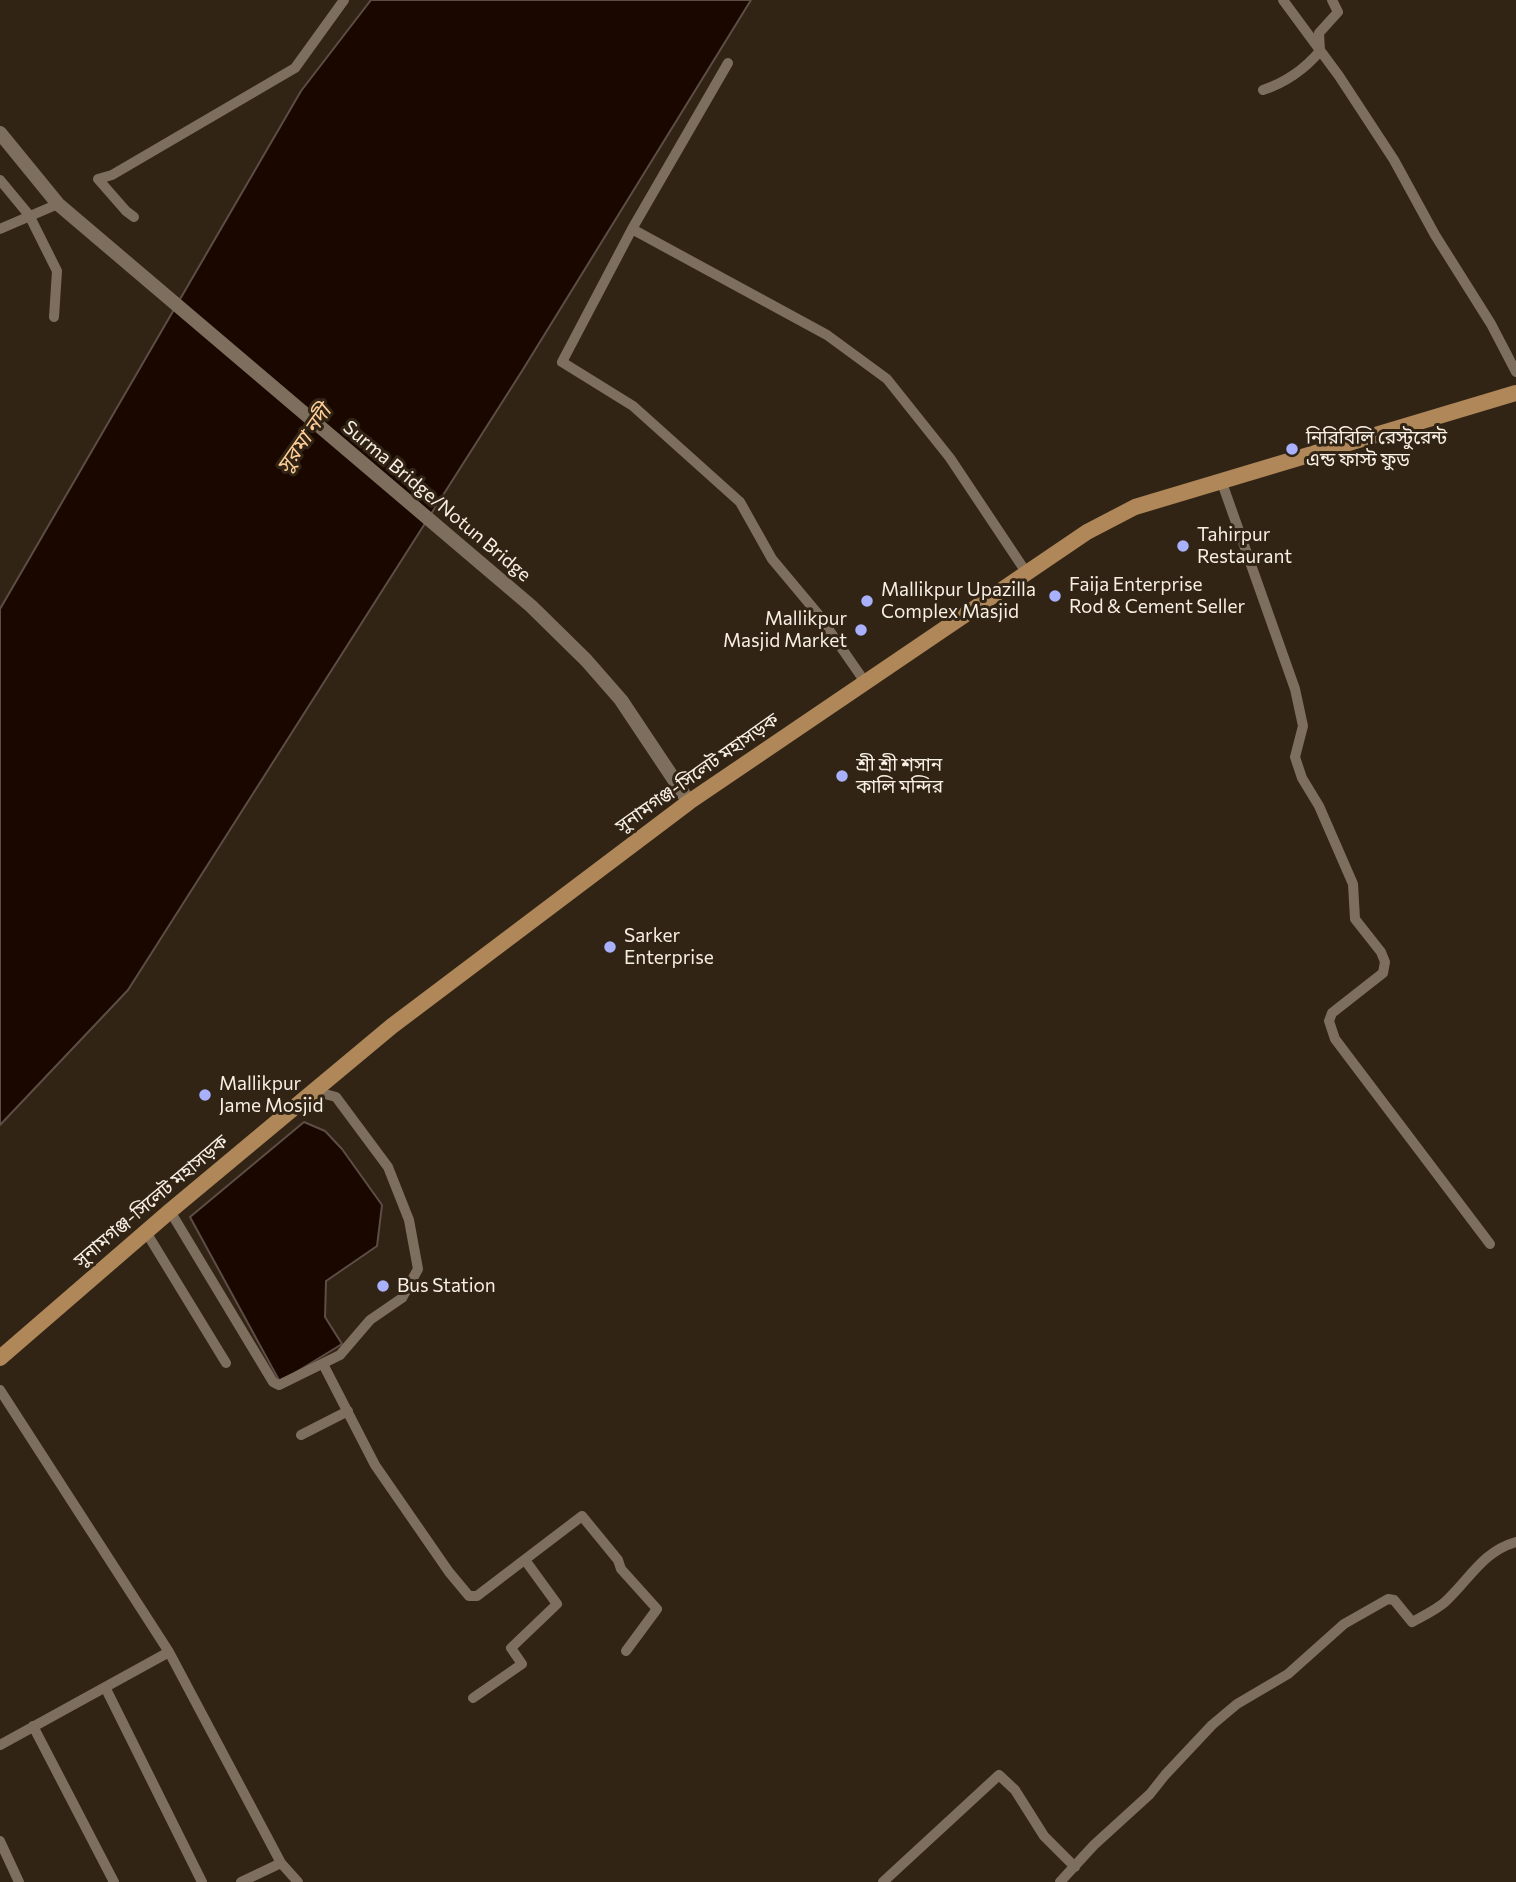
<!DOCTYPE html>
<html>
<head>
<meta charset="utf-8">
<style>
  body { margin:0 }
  canvas { display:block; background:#312415 }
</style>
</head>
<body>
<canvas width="1516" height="1882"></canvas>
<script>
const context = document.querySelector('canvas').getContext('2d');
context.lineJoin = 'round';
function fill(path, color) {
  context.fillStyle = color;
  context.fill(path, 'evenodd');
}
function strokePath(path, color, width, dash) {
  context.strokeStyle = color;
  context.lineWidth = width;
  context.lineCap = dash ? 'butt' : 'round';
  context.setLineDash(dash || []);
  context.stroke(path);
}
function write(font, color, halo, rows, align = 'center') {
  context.font = font + ' Commissioner,"Noto Sans Bengali",sans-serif';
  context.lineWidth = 6;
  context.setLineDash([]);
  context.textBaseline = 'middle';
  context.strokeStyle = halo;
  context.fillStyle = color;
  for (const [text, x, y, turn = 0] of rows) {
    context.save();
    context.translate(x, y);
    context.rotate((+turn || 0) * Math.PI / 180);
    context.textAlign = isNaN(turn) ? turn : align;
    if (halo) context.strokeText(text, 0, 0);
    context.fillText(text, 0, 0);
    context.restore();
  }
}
const water = new Path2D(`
  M371 0H751L522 371 128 990 0 1125V609L301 91Z
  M304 1122 325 1131 342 1149 382 1205 377 1246 326 1281 325 1317 342 1344 280 1382 190 1217Z`);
fill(water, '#190700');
strokePath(water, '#5c4d45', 2);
strokePath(new Path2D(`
  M1283 0 1339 76 1394 160 1435 235 1491 324 1516 372
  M728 63 632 229 562 362 633 406 740 502 772 559 818 614 865 682
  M1263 90C1287 82 1304 70 1320 51L1319 33 1338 12 1332 0
  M0 180 29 215 57 271 54 317
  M134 217 126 211 98 179 112 175 295 68 344 0
  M0 229 58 204
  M632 229 827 335 887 379 950 458 1026 572
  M1221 480 1295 689 1303 726 1295 757 1302 778 1319 806 1353 884 1355 919 1381 952 1385 962 1383 973 1332 1013 1329 1021 1335 1039 1490 1244
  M170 1211 273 1382 279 1385 340 1355 370 1320 402 1298 418 1269 409 1220 388 1167 336 1097 314 1091
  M146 1232 226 1363
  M323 1364 375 1465 449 1572 469 1596H477L582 1516 618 1560 621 1569 657 1609 626 1651
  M0 1390 169 1652 281 1863 241 1882
  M301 1435 348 1411
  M105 1687 202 1882
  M473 1698 522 1664 511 1648 557 1604 525 1560
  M33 1726 114 1882
  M0 1745 169 1652
  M0 1841 19 1882
  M281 1863 298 1882
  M883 1882 999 1775 1015 1790 1044 1836 1075 1867
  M1060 1882 1094 1845 1150 1794 1165 1775 1212 1725 1237 1704 1288 1674 1344 1624 1388 1599 1394 1600 1412 1622C1423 1616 1436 1610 1445 1602 1469 1580 1483 1551 1516 1542`), '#7e6e5d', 10);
strokePath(new Path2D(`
  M0 133 58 204 531 606 586 660 621 700 689 802`), '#7e6e5d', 14);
strokePath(new Path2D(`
  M0 1358 170 1211 392 1026 689 802 1087 532 1135 507 1516 393`), '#af8759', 16);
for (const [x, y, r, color] of [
  [1292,449,7,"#a9b0fc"],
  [1183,546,7,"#a9b0fc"],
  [1055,596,7,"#a9b0fc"],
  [867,601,7,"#a9b0fc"],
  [861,630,7,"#a9b0fc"],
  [842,776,7,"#a9b0fc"],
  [610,947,7,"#a9b0fc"],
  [205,1095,7,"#a9b0fc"],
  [383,1286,7,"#a9b0fc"]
]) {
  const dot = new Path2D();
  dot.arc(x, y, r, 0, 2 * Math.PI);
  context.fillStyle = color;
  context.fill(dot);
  strokePath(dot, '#312415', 2.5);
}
write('19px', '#f8efe5', '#312415', [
  ["নিরিবিলি রেস্টুরেন্ট",1306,438],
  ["এন্ড ফাস্ট ফুড",1306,460],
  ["Tahirpur",1197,535],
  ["Restaurant",1197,557],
  ["Faija Enterprise",1069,585],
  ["Rod & Cement Seller",1069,607],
  ["Mallikpur Upazilla",881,590],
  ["Complex Masjid",881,612],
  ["Mallikpur",847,619,"right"],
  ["Masjid Market",847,641,"right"],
  ["শ্রী শ্রী শসান",856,765],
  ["কালি মন্দির",856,787],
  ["Sarker",624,936],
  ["Enterprise",624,958],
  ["Mallikpur",219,1084],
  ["Jame Mosjid",219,1106],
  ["Bus Station",397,1286]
], 'left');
write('19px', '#f8efe5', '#312415', [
  ["Surma Bridge/Notun Bridge",437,501,40],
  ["সুনামগঞ্জ-সিলেট মহাসড়ক",697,773,-35],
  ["সুনামগঞ্জ-সিলেট মহাসড়ক",151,1201,-40]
]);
write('italic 21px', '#ffce97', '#312415', [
  ["সুরমা নদী",304,439,-55]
]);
</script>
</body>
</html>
